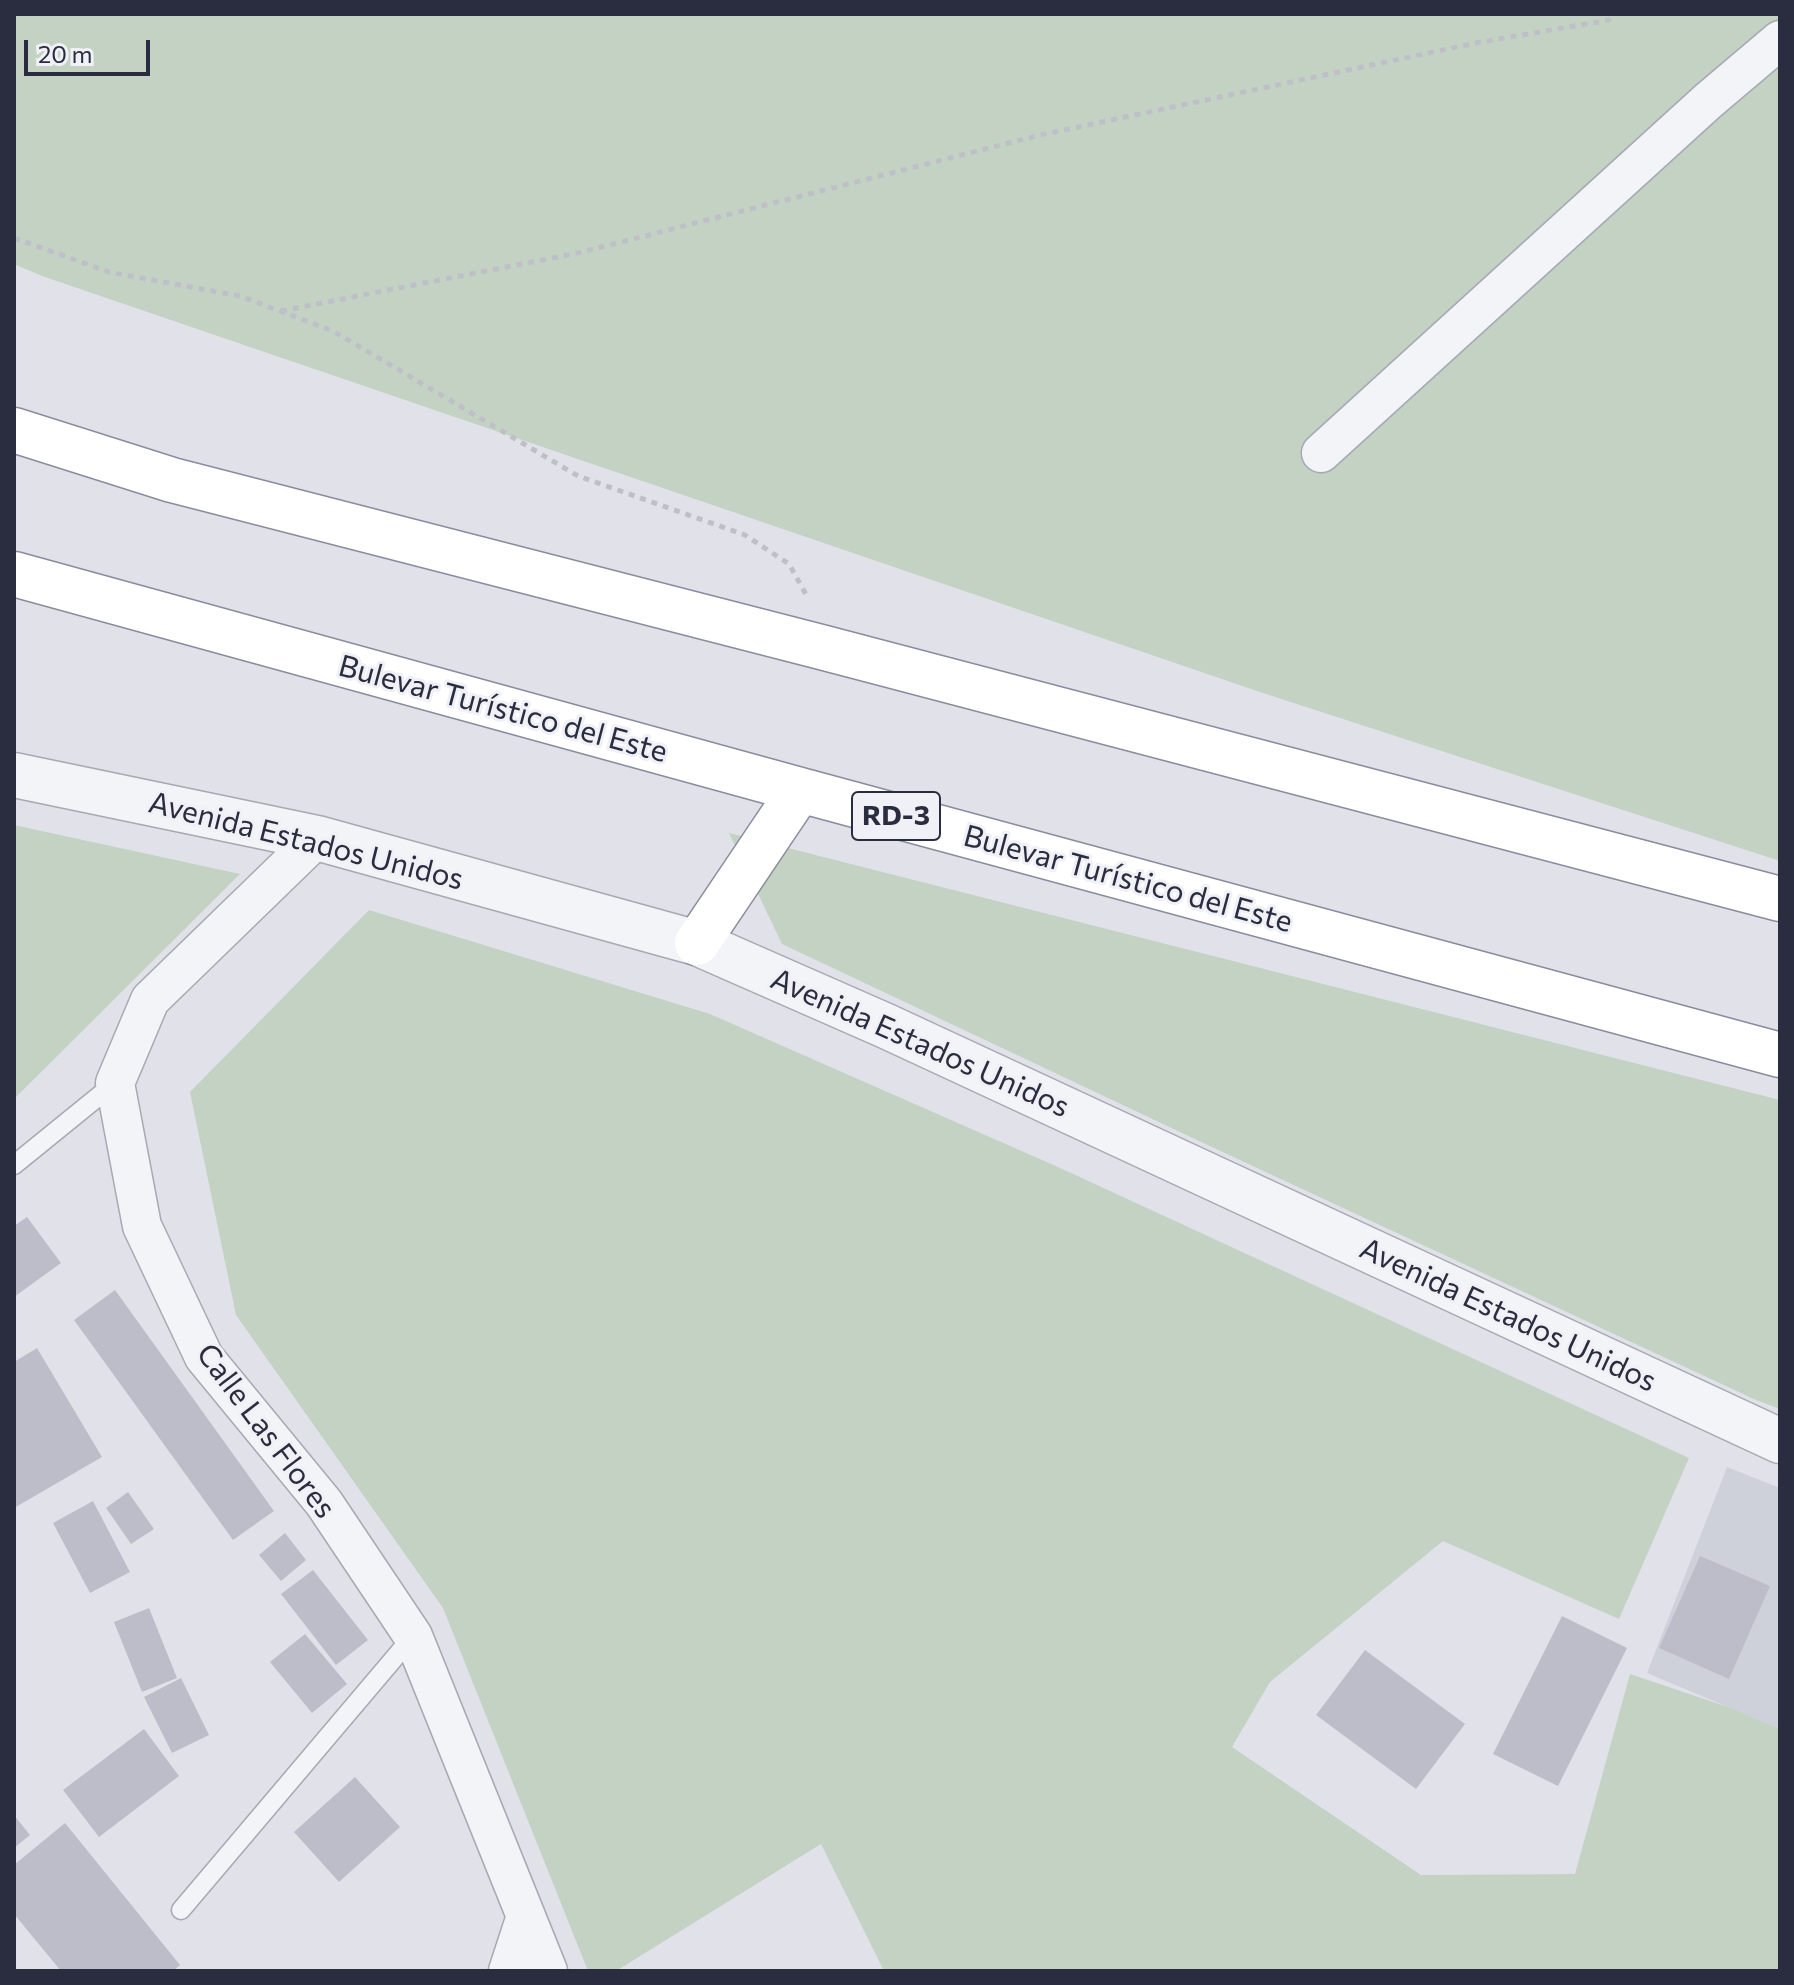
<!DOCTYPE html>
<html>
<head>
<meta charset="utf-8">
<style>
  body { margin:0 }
  #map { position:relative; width:1794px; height:1985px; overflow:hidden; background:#e1e2e9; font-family:Commissioner,sans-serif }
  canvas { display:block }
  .frame { position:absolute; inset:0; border:16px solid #2a2d3f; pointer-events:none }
  .scale { position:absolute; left:24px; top:40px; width:126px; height:36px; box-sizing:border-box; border:4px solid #2a2d3f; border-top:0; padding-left:10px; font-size:24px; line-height:28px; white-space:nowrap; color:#2a2d3f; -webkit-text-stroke:6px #f0f1f6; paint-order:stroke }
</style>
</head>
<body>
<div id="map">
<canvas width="1794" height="1985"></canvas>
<div class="frame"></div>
<div class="scale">20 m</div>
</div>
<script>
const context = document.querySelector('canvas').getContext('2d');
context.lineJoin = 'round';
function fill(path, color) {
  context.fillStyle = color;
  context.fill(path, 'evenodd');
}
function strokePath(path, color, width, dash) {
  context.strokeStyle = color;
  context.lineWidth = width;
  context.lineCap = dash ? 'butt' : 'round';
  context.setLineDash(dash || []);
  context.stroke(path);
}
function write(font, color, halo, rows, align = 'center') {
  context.font = font + ' Commissioner,sans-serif';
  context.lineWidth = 6;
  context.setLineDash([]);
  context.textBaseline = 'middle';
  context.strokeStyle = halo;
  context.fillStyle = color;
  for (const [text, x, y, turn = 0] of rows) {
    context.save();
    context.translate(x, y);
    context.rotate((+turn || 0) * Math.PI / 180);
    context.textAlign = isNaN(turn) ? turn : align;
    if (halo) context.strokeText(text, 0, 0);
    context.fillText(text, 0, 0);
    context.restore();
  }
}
fill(new Path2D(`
  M1727 1467 1780 1488V1729L1647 1673Z`), '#cfd1da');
fill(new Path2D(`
  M14 14H1780V861L1260 692 42 276 14 264Z
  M14 825 240 874 14 1099Z
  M729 833 1780 1100V1409L1756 1400 1199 1141 782 944Z
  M369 910 710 1014 1058 1167 1689 1458 1619 1619 1443 1541 1270 1682 1232 1747 1421 1875 1575 1874 1630 1674 1731 1708 1780 1729V1971H884L821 1844 616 1971H588L443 1608 236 1315 190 1092Z`), '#c3d2c3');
fill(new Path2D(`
  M27 1217 61 1263 14 1297V1226Z
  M115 1290 274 1511 233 1540 74 1320Z
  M37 1348 102 1457 14 1508V1362Z
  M128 1492 154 1529 131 1544 106 1508Z
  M93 1501 130 1572 90 1593 53 1523Z
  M285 1533 306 1560 281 1581 259 1555Z
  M1700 1556 1770 1586 1729 1679 1659 1648Z
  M313 1570 368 1640 336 1665 281 1594Z
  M149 1608 177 1678 142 1692 114 1622Z
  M1562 1616 1627 1648 1558 1786 1493 1754Z
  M305 1634 347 1684 312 1713 270 1662Z
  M1365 1650 1465 1724 1416 1789 1316 1715Z
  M181 1678 209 1735 172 1753 144 1697Z
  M144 1729 179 1776 99 1837 63 1790Z
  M355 1777 400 1827 339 1882 294 1832Z
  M14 1815 30 1835 14 1848Z
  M65 1823 180 1965 173 1971H61L14 1914V1865Z`), '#bcbdc8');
const service = new Path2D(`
  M14 1165 115 1083
  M181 1910 413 1636`);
const minor = new Path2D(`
  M1321 453 1708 101 1780 40
  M317 838 150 1000 115 1083 142 1226 204 1357 324 1503 413 1636 548 1971
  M508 1971 526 1916`);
const tertiary = new Path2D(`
  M14 775 317 838 697 943 886 1026 1780 1441`);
const trunk = new Path2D(`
  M14 430 172 480 821 647 1780 899
  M14 574 800 790 1780 1055
  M697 943 800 790`);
strokePath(service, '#a6a8b3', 21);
strokePath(minor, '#a6a8b3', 41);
strokePath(tertiary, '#a6a8b3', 47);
strokePath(trunk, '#898c9e', 47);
strokePath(new Path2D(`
  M14 238 109 272 240 296 333 331 578 476 745 535 789 564 808 598
  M281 311 578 253 1040 135 1476 43 1609 20 1614 14`), '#bfc0c7', 5, [6, 6]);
strokePath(service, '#f3f4f7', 18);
strokePath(minor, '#f3f4f7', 38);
strokePath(tertiary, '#f3f4f7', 44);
strokePath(trunk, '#fff', 44);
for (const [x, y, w] of [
  [896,816,88]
]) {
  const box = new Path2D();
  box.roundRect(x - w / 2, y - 24, w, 48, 6);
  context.fillStyle = '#f0f1f6';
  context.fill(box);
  strokePath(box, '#2a2d3f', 2);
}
write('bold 28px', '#2a2d3f', null, [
  ["RD-3",896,816]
]);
write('30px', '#2a2d3f', '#f0f1f6', [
  ["Bulevar Turístico del Este",503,709,15],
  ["Avenida Estados Unidos",306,841,14],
  ["Bulevar Turístico del Este",1128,879,15],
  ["Avenida Estados Unidos",920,1043,24],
  ["Avenida Estados Unidos",1508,1315,25],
  ["Calle Las Flores",266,1431,53]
]);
</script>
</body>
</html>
